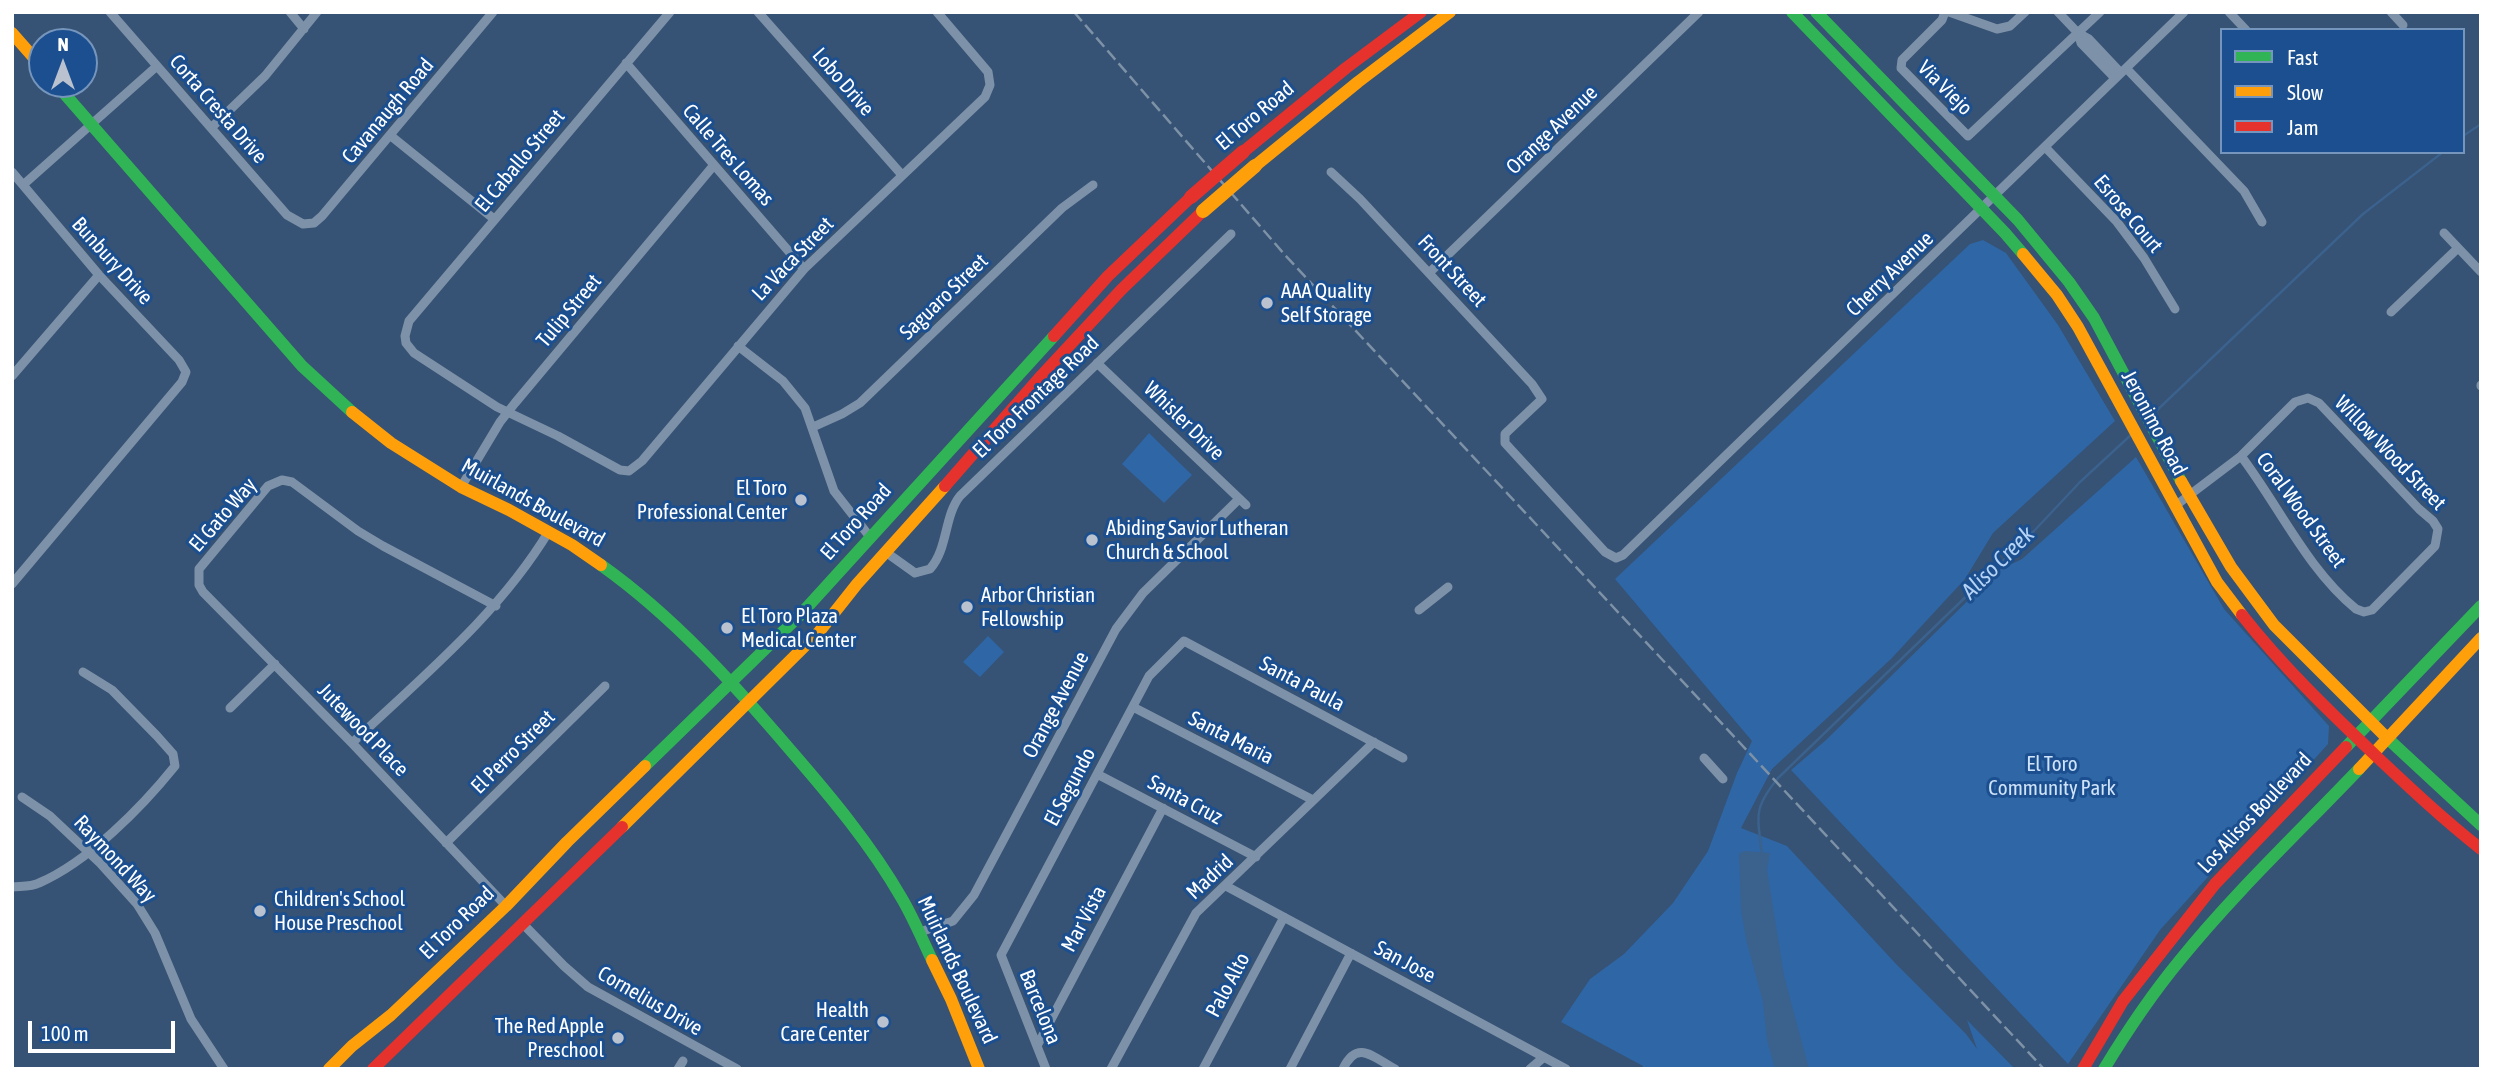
<!DOCTYPE html>
<html>
<head>
<meta charset="utf-8">
<style>
  body { margin:0 }
  #map { position:relative; width:2493px; height:1081px; overflow:hidden; background:#365274; font-family:"Asap Condensed",sans-serif }
  canvas { display:block }
  .frame { position:absolute; inset:0; border:14px solid #fff; pointer-events:none }
  .legend { position:absolute; left:2220px; top:28px; width:245px; height:126px; box-sizing:border-box; background:#1b4f8f; border:2px solid #7695bc; margin:0; padding:9px 12px; list-style:none; font-size:21px; color:#fff }
  .legend li { display:flex; align-items:center; gap:14px; height:35px }
  .legend b { width:35px; border:2px solid #7695bc }
  .north { position:absolute; left:28px; top:28px; width:70px; height:70px; box-sizing:border-box; background:#1b4f8f; border:2px solid #7695bc; border-radius:50%; rotate:0deg; font-size:19px; font-weight:700; line-height:28px; text-align:center; color:#fff }
  .north::after { content:''; display:block; margin:auto; width:24px; height:32px; background:#b9c2ce; clip-path:polygon(50% 0,100% 100%,50% 72%,0 100%) }
  .scale { position:absolute; left:28px; top:1021px; width:147px; height:32px; box-sizing:border-box; border:4px solid #fff; border-top:0; padding-left:9px; font-size:21px; line-height:24px; white-space:nowrap; color:#fff; -webkit-text-stroke:5px #1b4f8f; paint-order:stroke }
</style>
</head>
<body>
<div id="map">
<canvas width="2493" height="1081"></canvas>
<div class="frame"></div>
<ul class="legend">
<li><b style="height:9px;background:#30b455"></b>Fast</li>
<li><b style="height:9px;background:#ff9f0a"></b>Slow</li>
<li><b style="height:9px;background:#e5322d"></b>Jam</li>
</ul>
<div class="north">N</div>
<div class="scale">100 m</div>
</div>
<script>
const context = document.querySelector('canvas').getContext('2d');
context.lineJoin = 'round';
function fill(path, color) {
  context.fillStyle = color;
  context.fill(path, 'evenodd');
}
function strokePath(path, color, width, dash) {
  context.strokeStyle = color;
  context.lineWidth = width;
  context.lineCap = dash ? 'butt' : 'round';
  context.setLineDash(dash || []);
  context.stroke(path);
}
function write(font, color, halo, rows, align = 'center') {
  context.font = font + ' "Asap Condensed",sans-serif';
  context.lineWidth = 6;
  context.setLineDash([]);
  context.textBaseline = 'middle';
  context.strokeStyle = halo;
  context.fillStyle = color;
  for (const [text, x, y, turn = 0] of rows) {
    context.save();
    context.translate(x, y);
    context.rotate((+turn || 0) * Math.PI / 180);
    context.textAlign = isNaN(turn) ? turn : align;
    if (halo) context.strokeText(text, 0, 0);
    context.fillText(text, 0, 0);
    context.restore();
  }
}
fill(new Path2D(`
  M1983 240 2006 253 2058 325 2115 421 1993 533 1965 579 1891 659 1772 769 1741 828 1787 846 1897 965 1966 1034 1977 1049 1967 1020 2015 1069H1642L1643 1066 1561 1022 1590 979 1624 954 1673 903 1708 851 1737 773 1752 741 1615 579 1970 244Z
  M1149 433 1192 475 1164 503 1122 464Z
  M2136 457 2224 609 2329 726 2328 744 2160 930 2068 1064 1791 770 1826 740 1999 570 2022 559Z
  M988 636 1004 652 980 677 963 662Z`), '#2f66a5');
fill(new Path2D(`
  M1744 851 1770 853 1767 870 1784 976 1809 1069H1775L1767 1040 1763 1002 1746 939 1741 910 1739 854Z`), '#3b618d');
strokePath(new Path2D(`
  M2463 136 2481 124
  M2152 415 2363 214 2443 152
  M1762 855C1758 816 1752 810 1778 778L2034 531 2080 482 2132 434`), '#3b618d', 2.5);
strokePath(new Path2D(`
  M110 12 287 215 303 224 314 223 322 216 493 12
  M290 12 304 29
  M670 12 409 321 405 336 406 343 414 353 497 407 558 436 620 470 629 471 642 461 804 269 985 97 990 85 988 72 937 12
  M758 12 902 175
  M1945 12 1942 20 1902 60 1901 68 1968 136 2100 12
  M1949 12 1997 29 2010 26 2025 12
  M2058 12 2078 33 2089 39 2121 73
  M2229 12 2246 30
  M2391 12 2403 25
  M2078 33 2081 43 2115 78
  M626 63 804 269
  M2126 68 2244 191 2262 222
  M212 127 265 76 317 12
  M391 136 494 219
  M2045 147 2117 222 2144 258 2175 309
  M12 172 99 275 179 360 186 372 182 382 12 584
  M1331 172 1360 199 1532 384 1542 399 1508 431 1505 434V443L1605 552 1616 558 1623 555 2184 12
  M23 185 157 66
  M2444 233 2481 272
  M1429 273 1699 12
  M2391 312 2458 248
  M738 346 783 381 805 408 834 491 870 537
  M1097 363 1246 505
  M12 376 99 275
  M2481 385V386
  M813 427 842 414 860 403 1062 208 1093 185
  M461 487 500 422 515 403 714 165
  M2175 506 2241 456 2295 402 2308 398 2319 403 2419 509 2433 521 2438 529 2435 546 2372 610 2364 612 2356 609C2307 569 2279 506 2241 456
  M887 553 915 573 930 569C948 549 944 516 960 496L1231 234
  M496 606 383 546 358 531 292 482 282 480 268 486 199 569V585L203 592 352 743 506 906
  M1419 610 1448 587
  M1133 707 1313 800
  M230 708 275 664
  M352 743C422 677 499 614 549 531
  M1704 758 1723 779
  M1097 774 1256 857
  M22 797 50 816 100 863 137 904 155 933 191 1019 224 1069
  M446 843 605 686
  M1226 886 1566 1069
  M12 887C21 886 31 887 39 883 88 862 142 807 175 766L173 754 157 736 112 690 83 672
  M523 924 564 966 588 987 737 1069
  M920 932 953 921 974 895 1116 629 1143 593 1239 499
  M1037 1046 1163 808
  M678 1069 683 1061
  M1046 1069 1001 955 1149 676 1184 641 1403 758
  M1111 1069 1196 913 1374 742
  M1203 1069 1284 917
  M1290 1069 1351 953
  M1343 1069C1357 1039 1373 1057 1395 1069
  M1530 1069 1544 1057`), '#7d92a8', 9);
strokePath(new Path2D(`
  M1792 12 2005 233 2023 254
  M1816 12 2018 220 2069 282 2094 318 2181 481
  M56 84 302 366 352 412
  M601 565C674 617 734 684 792 752 831 797 871 845 901 897 913 917 922 939 932 960
  M2386 737 2481 825
  M2346 747 2481 606
  M645 766 800 615 1054 336
  M2104 1069C2127 1031 2152 994 2180 960 2235 892 2299 832 2359 769`), '#30b455', 12);
strokePath(new Path2D(`
  M12 33 42 67
  M1255 166 1358 82 1450 12
  M2023 254 2057 295 2078 327 2217 582 2242 615
  M352 412 391 443 461 487 509 510 572 545 601 565
  M2181 481 2231 567 2274 625 2386 737
  M2359 769 2481 638
  M622 827 819 632 857 584 945 486
  M932 960 951 999 979 1069
  M329 1069 352 1046 391 1015 506 906 567 842 645 766`), '#ff9f0a', 12);
strokePath(new Path2D(`
  M1243 152 1346 68 1421 12
  M1054 336 1108 276 1191 197
  M945 486 1042 375 1121 290 1203 211
  M2242 615C2282 666 2329 711 2376 756 2410 788 2444 820 2481 849
  M373 1069 622 827
  M2083 1069 2123 1001 2215 884 2346 747`), '#e5322d', 12);
strokePath(new Path2D(`
  M1074 12 1285 255 2044 1069`), '#7e92a7', 2.5, [12, 5]);
strokePath(new Path2D(`
  M1203 211 1255 166`), '#ff9f0a', 14);
strokePath(new Path2D(`
  M1191 197 1243 152`), '#e5322d', 14);
for (const [x, y, r, color] of [
  [1267,303,7,"#b9c2ce"],
  [801,500,7,"#b9c2ce"],
  [1092,540,7,"#b9c2ce"],
  [967,607,7,"#b9c2ce"],
  [727,628,7,"#b9c2ce"],
  [260,911,7,"#b9c2ce"],
  [883,1022,7,"#b9c2ce"],
  [618,1038,7,"#b9c2ce"]
]) {
  const dot = new Path2D();
  dot.arc(x, y, r, 0, 2 * Math.PI);
  context.fillStyle = color;
  context.fill(dot);
  strokePath(dot, '#1b4f8f', 2.5);
}
write('21px', '#fff', '#1b4f8f', [
  ["Lobo Drive",843,82,49],
  ["Via Viejo",1945,88,45],
  ["Corta Cresta Drive",218,109,49],
  ["Cavanaugh Road",388,111,-50],
  ["El Toro Road",1255,116,-40],
  ["Orange Avenue",1552,130,-44],
  ["Calle Tres Lomas",728,155,49],
  ["El Caballo Street",520,161,-50],
  ["Esrose Court",2128,214,50],
  ["La Vaca Street",793,259,-46],
  ["Bunbury Drive",112,261,48],
  ["Front Street",1452,271,47],
  ["Cherry Avenue",1890,274,-44],
  ["Saguaro Street",944,297,-44],
  ["Tulip Street",569,311,-50],
  ["El Toro Frontage Road",1036,397,-44],
  ["Whisler Drive",1184,421,44],
  ["Jeronimo Road",2154,423,62],
  ["Willow Wood Street",2390,453,46],
  ["Muirlands Boulevard",533,503,29],
  ["Coral Wood Street",2301,510,54],
  ["El Gato Way",223,515,-49],
  ["El Toro Road",856,522,-48],
  ["Santa Paula",1302,684,28],
  ["Orange Avenue",1056,705,-62],
  ["Jutewood Place",363,730,46],
  ["Santa Maria",1231,738,27],
  ["El Perro Street",513,752,-45],
  ["El Segundo",1070,787,-62],
  ["Santa Cruz",1185,800,28],
  ["Los Alisos Boulevard",2255,813,-47],
  ["Raymond Way",115,859,47],
  ["Madrid",1210,877,-43],
  ["Mar Vista",1084,919,-62],
  ["El Toro Road",457,923,-44],
  ["San Jose",1405,962,28],
  ["Muirlands Boulevard",957,970,65],
  ["Palo Alto",1228,985,-62],
  ["Cornelius Drive",650,1001,30],
  ["Barcelona",1040,1007,68]
]);
write('21px', '#fff', '#1b4f8f', [
  ["AAA Quality",1281,291],
  ["Self Storage",1281,315],
  ["El Toro",787,488,"right"],
  ["Professional Center",787,512,"right"],
  ["Abiding Savior Lutheran",1106,528],
  ["Church & School",1106,552],
  ["Arbor Christian",981,595],
  ["Fellowship",981,619],
  ["El Toro Plaza",741,616],
  ["Medical Center",741,640],
  ["Children's School",274,899],
  ["House Preschool",274,923],
  ["Health",869,1010,"right"],
  ["Care Center",869,1034,"right"],
  ["The Red Apple",604,1026,"right"],
  ["Preschool",604,1050,"right"]
], 'left');
write('21px', '#cfe3fa', '#1b4f8f', [
  ["El Toro",2052,764],
  ["Community Park",2052,788]
]);
write('italic 23px', '#b5d3f5', '#1b4f8f', [
  ["Aliso Creek",1998,563,-45]
]);
</script>
</body>
</html>
